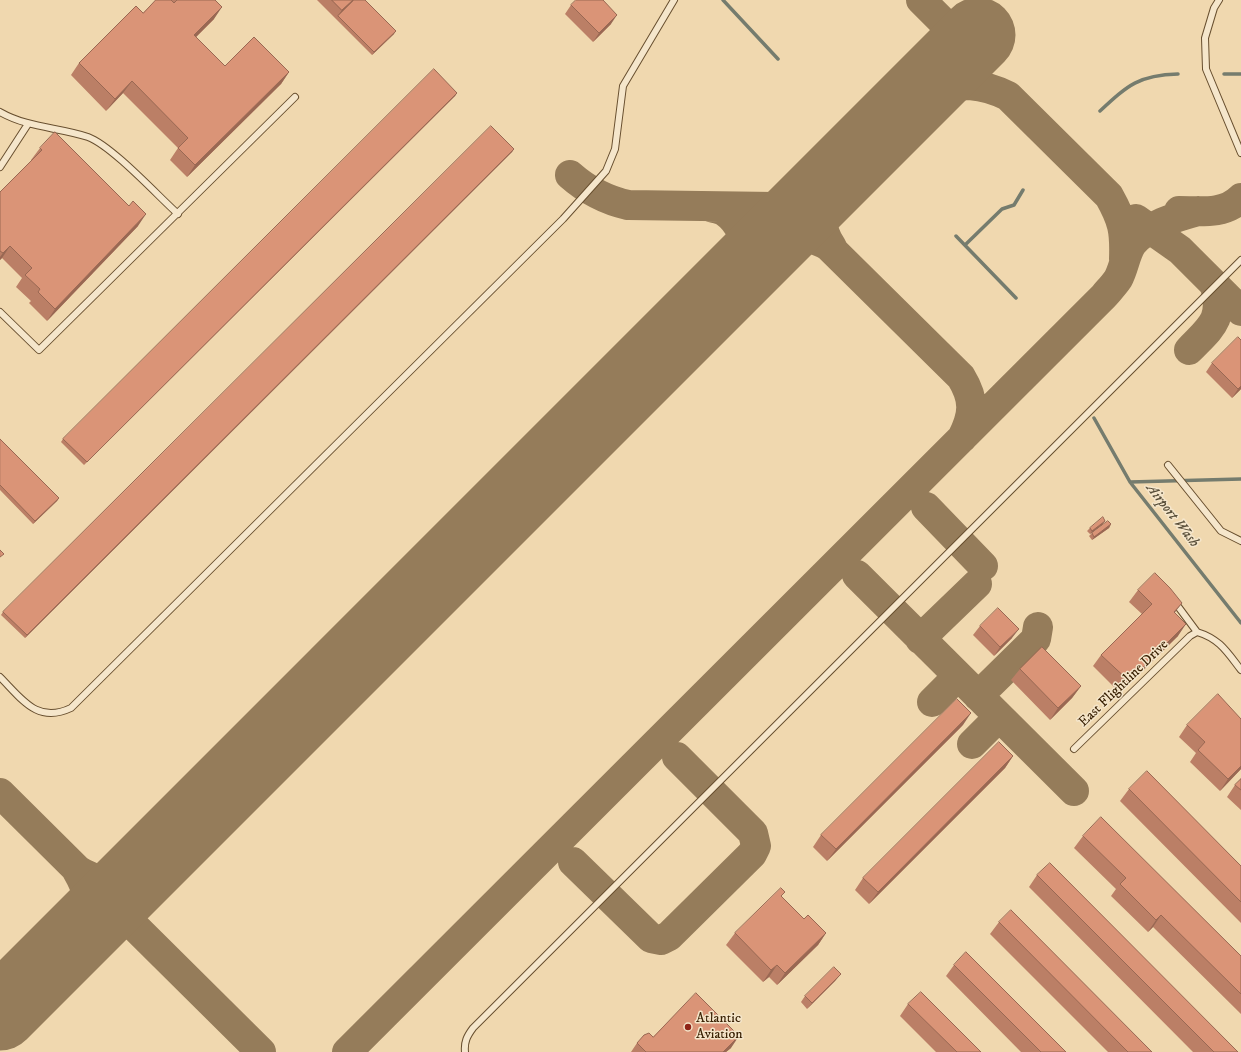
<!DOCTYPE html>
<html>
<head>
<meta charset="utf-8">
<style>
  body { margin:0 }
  canvas { display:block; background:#f0d8af }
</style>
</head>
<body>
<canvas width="1241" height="1052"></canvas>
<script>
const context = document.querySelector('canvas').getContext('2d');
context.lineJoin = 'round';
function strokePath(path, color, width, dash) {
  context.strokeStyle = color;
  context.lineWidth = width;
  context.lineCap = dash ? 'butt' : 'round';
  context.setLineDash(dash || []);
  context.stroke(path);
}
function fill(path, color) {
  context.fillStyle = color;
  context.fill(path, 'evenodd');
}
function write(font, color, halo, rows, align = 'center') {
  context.font = font + ' "IM FELL DW Pica",serif';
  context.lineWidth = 3;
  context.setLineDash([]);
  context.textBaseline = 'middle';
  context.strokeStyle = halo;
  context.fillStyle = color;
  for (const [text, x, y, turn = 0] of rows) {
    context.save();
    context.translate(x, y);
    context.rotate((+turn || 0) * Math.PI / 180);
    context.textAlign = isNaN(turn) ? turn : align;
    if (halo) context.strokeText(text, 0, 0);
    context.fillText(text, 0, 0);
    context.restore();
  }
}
strokePath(new Path2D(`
  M723 0 778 59
  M1224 74H1241
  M1100 111C1128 85 1139 75 1178 74
  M956 236 1016 298
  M965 245 1002 209 1014 205 1023 190
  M1094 418 1130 482 1241 623
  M1130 482 1241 479`), '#757c6e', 3.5);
strokePath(new Path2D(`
  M921 0 967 46
  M923 90C959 85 975 80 1008 96L1109 196C1123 221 1125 231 1124 259
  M570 175C587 190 605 200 628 205L775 207 798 216 961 377C975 400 974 414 962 438
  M828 185C820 207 818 227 832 247
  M710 207C715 208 721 209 725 212 738 221 749 241 745 258 743 264 739 271 736 277
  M1179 211C1200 211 1224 215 1241 198
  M1136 219 1180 250 1241 311
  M764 249C789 238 805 231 830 247
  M1189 350C1211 327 1224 320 1215 286
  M926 507 983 566
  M857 575 1074 791
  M920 639 977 584
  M978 696 1036 639 1038 627
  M932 702 958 676
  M972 744 999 717
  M0 793 261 1052
  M573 862 651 938 661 940 669 936 752 854 756 846 753 833 677 757
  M72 941C93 911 94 900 76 869 102 886 118 882 144 869
  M0 1011 6 1007
  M347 1052 1104 296C1109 290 1114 285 1118 279 1124 268 1125 255 1132 244 1147 225 1176 217 1198 211`), '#957c5a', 30);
strokePath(new Path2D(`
  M0 1013 978 35`), '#957c5a', 75);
const lane = new Path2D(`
  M1219 0 1214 8 1205 38 1206 69 1241 153
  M0 112C28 128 58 127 88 137 112 146 157 195 178 214
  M0 167 28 124
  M0 312 39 350 295 97
  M1168 465 1221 531 1241 541
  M1174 601 1197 632
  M0 677C22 699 37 724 71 708L563 219 606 171 615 149 623 86 674 0
  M1074 749 1190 636 1197 632C1220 639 1227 652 1241 670
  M465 1052C464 1042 467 1036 473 1028L1241 260`);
strokePath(lane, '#684f2f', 8);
strokePath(lane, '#f5e6cb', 6);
fill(new Path2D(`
  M156 0H215L214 19 196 37 225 66 289 72 281 84 187 177 170 160 178 148 123 93 106 111 71 75 79 63 143 13Z
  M317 0H365L394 34 372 55Z
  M571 5 611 24 593 42 565 14Z
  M457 93 455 96 84 465 61 442 63 439Z
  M40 148 138 226 47 321 29 303 31 301 16 287 22 278 2 258 0 260V192L32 160H31Z
  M514 149 512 152 25 638 1 615 3 612Z
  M1212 363 1241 389 1232 398 1206 372Z
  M0 439 59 498 57 501 33 524 0 490Z
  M1103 524 1090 534 1087 531 1090 528Z
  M1111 524 1109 528 1092 540 1089 536 1092 533Z
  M1138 590 1175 613 1178 636 1120 693 1093 666 1101 655 1142 614 1129 602Z
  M980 626 1012 638 994 656 973 635Z
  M1020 669 1081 686 1072 698 1050 720 1011 680Z
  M1241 719V769L1220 791 1190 762 1196 753 1179 737 1187 725Z
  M963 725 827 861 813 847 821 835Z
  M1013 756 1005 768 869 904 855 890 863 878Z
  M1241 779V810L1227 797 1235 785Z
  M1129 789 1241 866V923L1120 801Z
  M1083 836 1241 956V1014L1153 927 1148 932 1111 896 1116 889 1074 848Z
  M1037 875 1238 1052H1193L1029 887Z
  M781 896 804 919 826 933 818 945 777 985 769 977 763 982 726 945 735 933Z
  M999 922 1152 1052H1108L990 934Z
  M954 965 1066 1052H1021L946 976Z
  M836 980 807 1009 801 1002 805 996Z
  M908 1004 981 1052H936L900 1016Z
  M653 1037 731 1048 726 1052H631L637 1043Z`), '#bb7f66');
fill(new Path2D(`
  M353 0H355L338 16 342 10Z
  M222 7 214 19 186 47 194 35Z
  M617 15 611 24 593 42 599 33Z
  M396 31 394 34 372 55 374 52Z
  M289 72 281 84 187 177 195 165Z
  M132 81 123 93 106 111 115 99Z
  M457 93 455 96 84 465 87 462Z
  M514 149 512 152 25 638 27 635Z
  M146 214 138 226 47 321 55 309Z
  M10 246 2 258 0 260V257L3 253Z
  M1241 386V389L1232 398 1238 389Z
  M59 498 57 501 33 524 35 521Z
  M1105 521 1103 524 1090 534 1092 531Z
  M1111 524 1109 528 1092 540 1094 537Z
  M1182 603 1173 615 1174 612Z
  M1186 624 1178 636 1120 693 1129 681Z
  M1019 629 1012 638 994 656 1000 647Z
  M1081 686 1072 698 1050 720 1058 708Z
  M971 713 963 725 827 861 836 849Z
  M1013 756 1005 768 869 904 878 892Z
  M1241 766V769L1220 791 1228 779Z
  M1161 915 1153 927 1148 932 1156 920Z
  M826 933 818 945 777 985 785 973Z
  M777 965 769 977 763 982 771 970Z
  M841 974 836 980 807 1009 812 1003Z
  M739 1036 731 1048 726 1052H723Z`), '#996853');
const building = new Path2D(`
  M156 0H171L174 3 177 0H215L222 7 194 35 225 66 254 37 289 72 195 165 178 148 188 138 132 81 115 99 79 63 136 6 143 13Z
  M332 0H353L342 10Z
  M354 0H365L396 31 374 52 338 16Z
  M576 0H603L617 15 599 33 571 5Z
  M434 69 457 93 87 462 63 439Z
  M491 126 514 149 27 635 3 612Z
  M55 132 129 206 133 201 146 214 55 309 38 292 40 289 25 275 32 268 10 246 3 253 0 251V192L42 150 40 148Z
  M1238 337 1241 340V386L1238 389 1212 363Z
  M0 439 59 498 35 521 0 485Z
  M1103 517 1105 521 1092 531 1090 528Z
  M1108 521 1111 524 1094 537 1092 533Z
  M0 550 4 554 0 557Z
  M1155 573 1170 588 1182 603 1174 612 1186 624 1129 681 1101 655 1152 604 1138 590Z
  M998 608 1019 629 1000 647 980 626Z
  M1042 647 1081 686 1058 708 1020 669Z
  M1218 694 1241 719V766L1228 779 1198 750 1205 742 1187 725Z
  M957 699 971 713 836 849 821 835Z
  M999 742 1013 756 878 892 863 878Z
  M1147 771 1241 866V902L1129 789Z
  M1241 779V790L1235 785Z
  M1101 817 1241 956V994L1161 915 1156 920 1120 884 1126 878 1083 836Z
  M1050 863 1238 1052H1214L1037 875Z
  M781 888 785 892 781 896 804 919 808 915 826 933 785 973 777 965 771 970 735 933Z
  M1011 910 1152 1052H1128L999 922Z
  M966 952 1066 1052H1041L954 965Z
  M834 967 841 974 812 1003 805 996Z
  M921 992 981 1052H957L908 1004Z
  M696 993 739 1036 723 1052H646L637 1043 644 1035 649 1033 653 1037Z`);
fill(building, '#da9477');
strokePath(building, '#996853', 1);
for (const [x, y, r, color] of [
  [688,1027,4,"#8f2418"]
]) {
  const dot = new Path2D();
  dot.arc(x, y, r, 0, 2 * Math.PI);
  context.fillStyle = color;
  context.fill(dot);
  strokePath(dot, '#f5e6cb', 1.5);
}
write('14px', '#3a2104', '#f5e6cb', [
  ["East Flightline Drive",1124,684,-44]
]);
write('14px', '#3a2104', '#f5e6cb', [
  ["Atlantic",696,1019],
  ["Aviation",696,1035]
], 'left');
write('italic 15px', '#584e39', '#f5e6cb', [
  ["Airport Wash",1172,516,52]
]);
</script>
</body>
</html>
